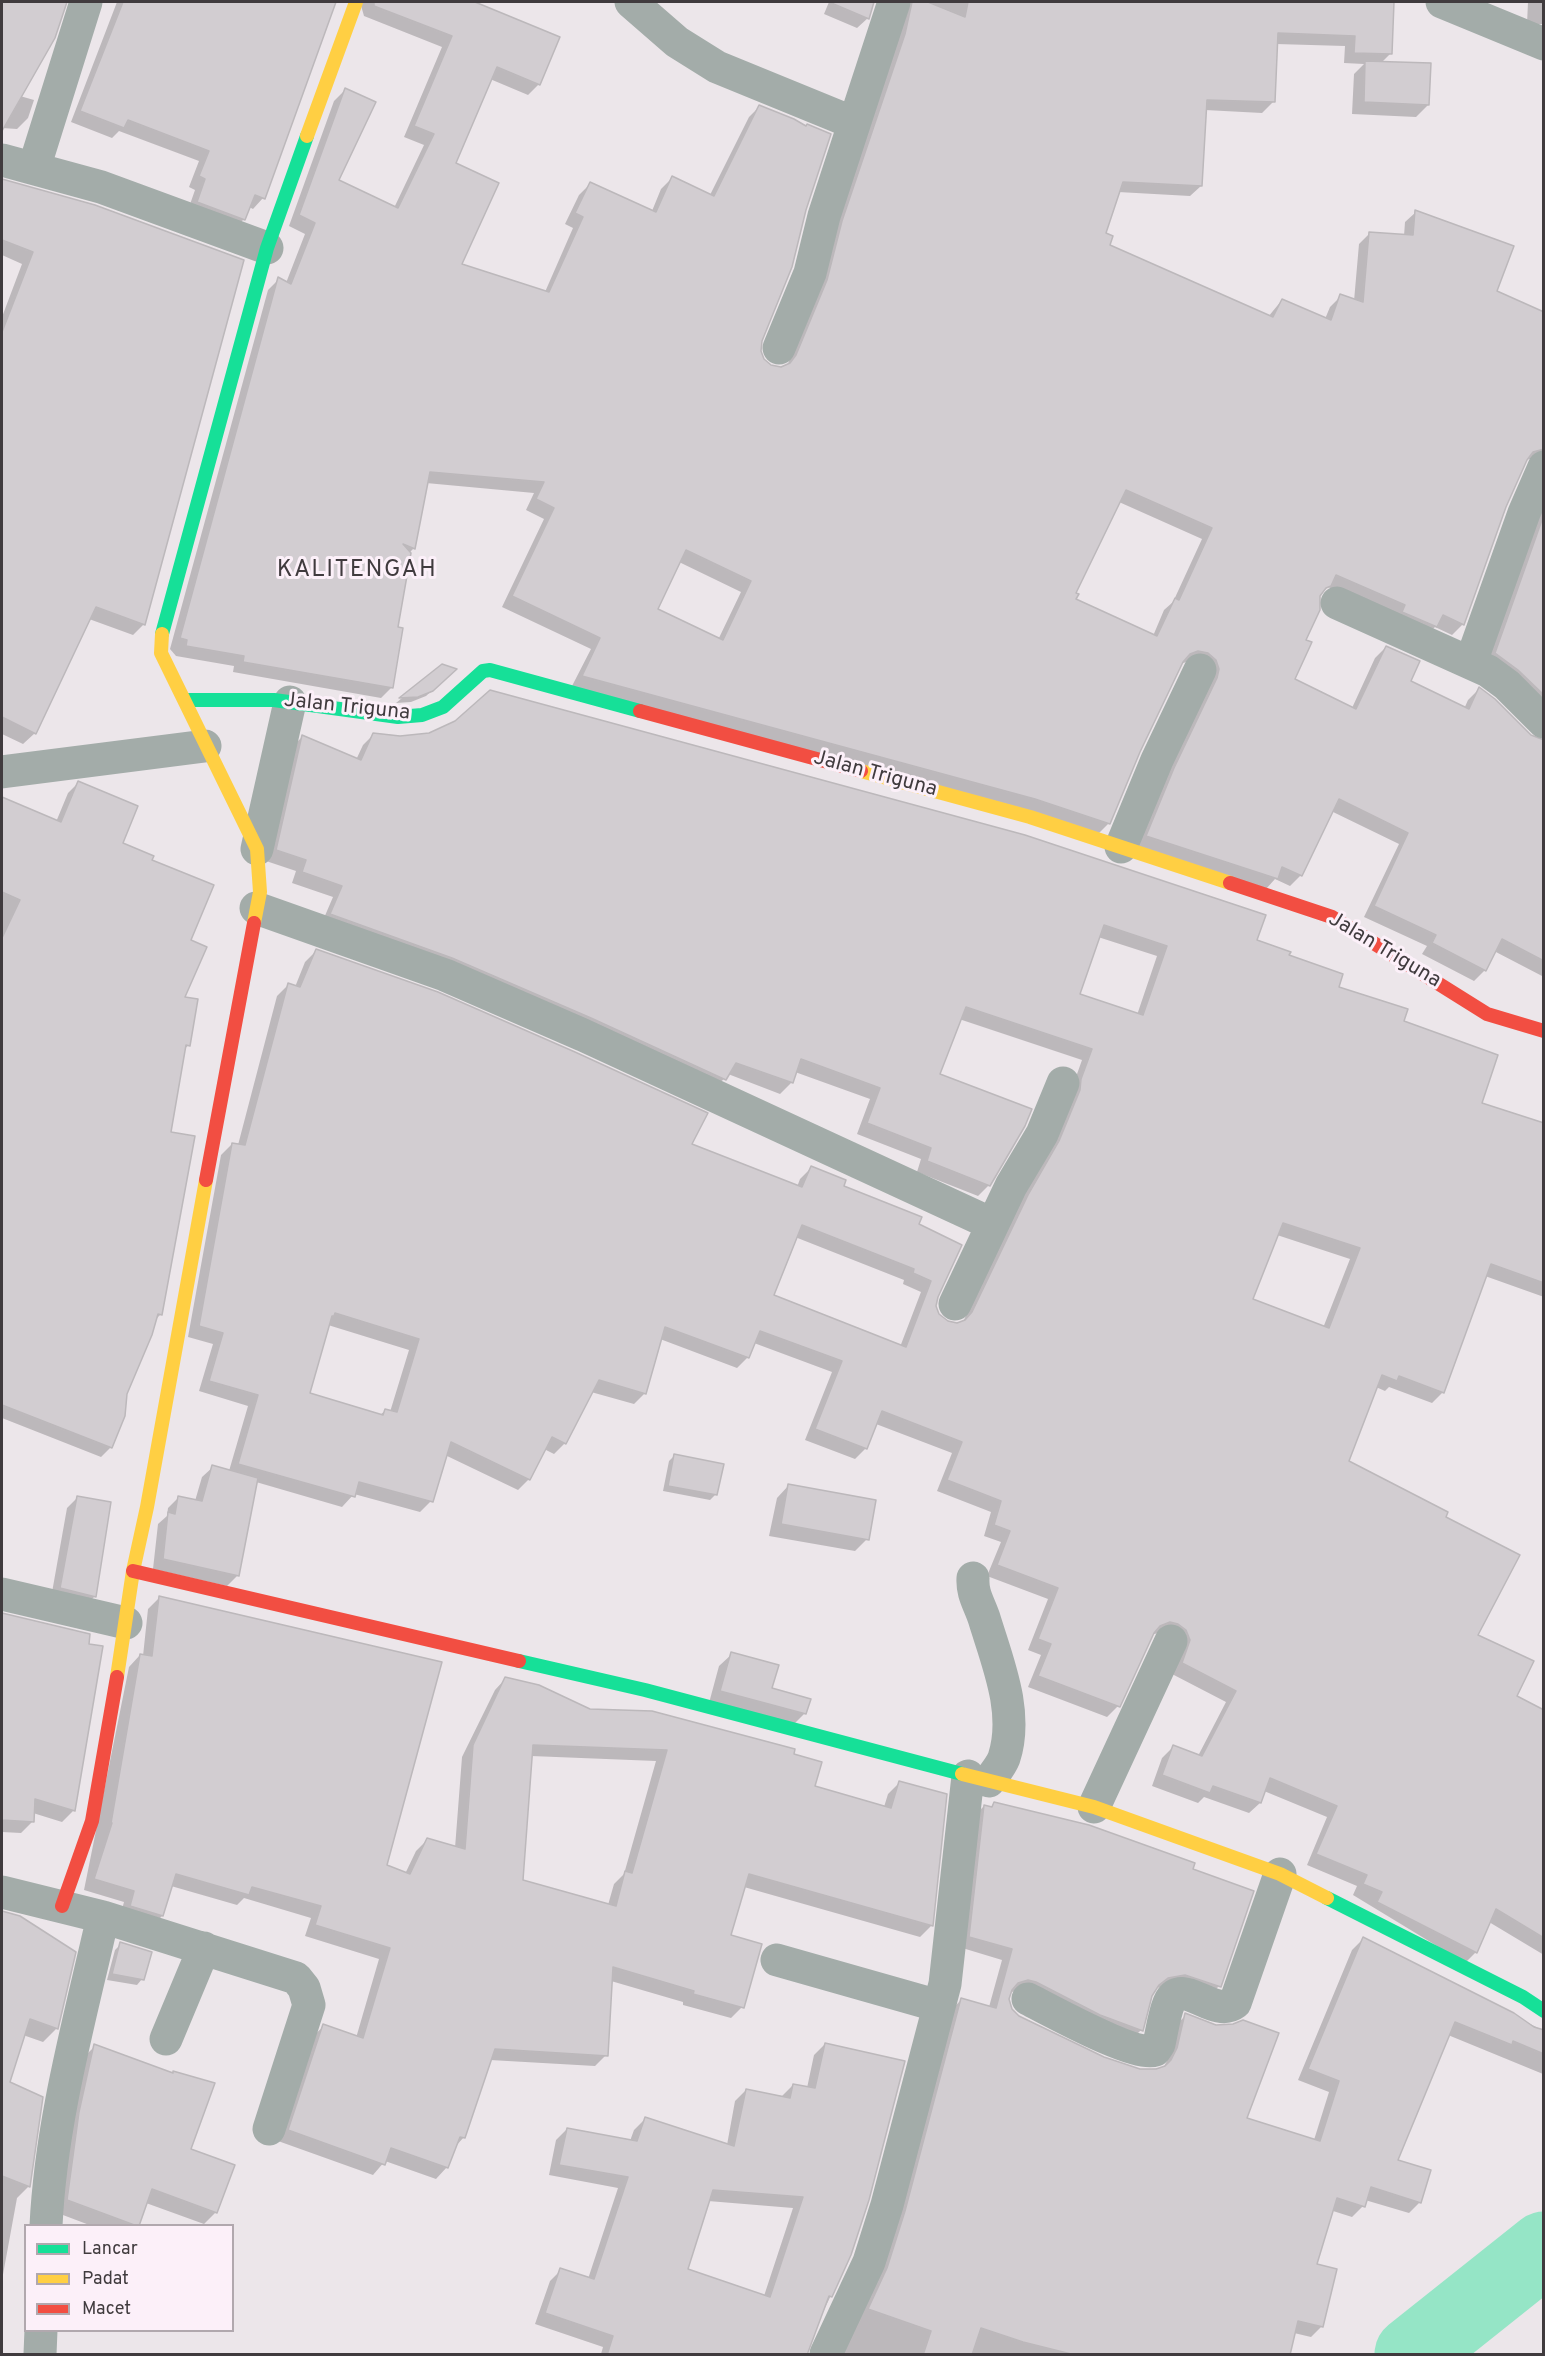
<!DOCTYPE html>
<html>
<head>
<meta charset="utf-8">
<style>
  body { margin:0 }
  #map { position:relative; width:1545px; height:2356px; overflow:hidden; background:#ece6ea; font-family:Overpass,sans-serif }
  canvas { display:block }
  .frame { position:absolute; inset:0; border:3px solid #403b3e; pointer-events:none }
  .legend { position:absolute; left:24px; top:2224px; width:210px; height:108px; box-sizing:border-box; background:#fcf0f9; border:2px solid #b1a8ae; margin:0; padding:8px 10px; list-style:none; font-size:18px; color:#403b3e }
  .legend li { display:flex; align-items:center; gap:12px; height:30px }
  .legend b { width:30px; border:2px solid #b1a8ae }
</style>
</head>
<body>
<div id="map">
<canvas width="1545" height="2356"></canvas>
<div class="frame"></div>
<ul class="legend">
<li><b style="height:8px;background:#16e098"></b>Lancar</li>
<li><b style="height:8px;background:#ffcf43"></b>Padat</li>
<li><b style="height:8px;background:#f24e42"></b>Macet</li>
</ul>
</div>
<script>
const context = document.querySelector('canvas').getContext('2d');
context.lineJoin = 'round';
function fill(path, color) {
  context.fillStyle = color;
  context.fill(path, 'evenodd');
}
function strokePath(path, color, width, dash) {
  context.strokeStyle = color;
  context.lineWidth = width;
  context.lineCap = dash ? 'butt' : 'round';
  context.setLineDash(dash || []);
  context.stroke(path);
}
function write(font, color, halo, rows, align = 'center') {
  context.font = font + ' Overpass,sans-serif';
  context.lineWidth = 6;
  context.setLineDash([]);
  context.textBaseline = 'middle';
  context.strokeStyle = halo;
  context.fillStyle = color;
  for (const [text, x, y, turn = 0] of rows) {
    context.save();
    context.translate(x, y);
    context.rotate((+turn || 0) * Math.PI / 180);
    context.textAlign = isNaN(turn) ? turn : align;
    if (halo) context.strokeText(text, 0, 0);
    context.fillText(text, 0, 0);
    context.restore();
  }
}
fill(new Path2D(`
  M2 2H65L54 37 20 96 34 100 28 118 17 129 2 128Z
  M117 2H335L263 198 253 209 249 207 244 219 233 230 187 213 195 190 189 187 199 161 119 131 112 138 71 122Z
  M360 2H471L558 38 539 84 528 95 490 79 454 164 459 265 545 292 573 228 565 224 579 195 590 184 652 211 661 189 672 178 710 195 749 117 760 106 759 351 763 360 771 366 781 368 787 366 817 292 898 2H1393L1390 54 1381 63 1428 105 1416 117 1352 114 1354 74 1364 64 1344 63 1345 46 1276 44 1273 102 1262 113 1205 110 1201 186 1190 196 1118 192 1105 234 1108 245 1268 317 1282 300 1325 319 1330 307 1341 296 1354 301 1359 244 1370 233 1404 236 1405 222 1416 212 1495 292 1544 314V463L1540 460 1529 459 1525 461 1505 506 1463 624 1452 635 1435 627 1425 637 1395 616 1328 587 1318 596 1293 680 1352 708 1375 658 1386 647 1409 682 1464 709 1468 700 1479 689 1530 737 1544 742V977L1494 951 1485 970 1474 981 1422 954 1427 946 1364 917 1399 844 1331 811 1301 875 1290 886 1275 879 1266 889 1136 846 1196 663 1186 662 1181 664 1139 751 1109 823 1098 834 572 686 591 649 502 607 544 519 526 510 534 493 426 483 414 548 409 553 396 628 392 687 381 698 233 672 234 666 176 656 170 649 268 290 279 279 286 283 305 234 289 226 334 101 345 90 337 181 394 208 424 145 404 137 442 47 364 16ZM1119 502 1202 539 1173 602 1164 610 1153 636 1074 600V594ZM679 562 741 592 718 640 656 610Z
  M829 2H873L868 18 857 28 824 14Z
  M1528 2H1544V24H1527Z
  M2 181 95 206 144 624 133 635 89 619 35 733 23 744 2 734V317L22 264 2 255Z
  M1544 504V716L1485 665Z
  M442 665 449 675 426 696 411 702 396 703Z
  M374 734 1255 941 1287 956 1337 988 1402 1022 1481 1104 1544 1125V1297L1485 1276 1443 1392 1432 1403 1389 1387 1385 1391 1376 1387 1347 1461 1444 1517 1476 1635 1515 1696 1544 1711V1955L1489 1922 1476 1952 1465 1963 1353 1895 1357 1886 1307 1865 1327 1817 1264 1791 1260 1803 1249 1813 1204 1797 1198 1803 1152 1786 1162 1758 1173 1747 1198 1756 1226 1702 1172 1674 1158 1633 1151 1635 1118 1706 1107 1717 1028 1687 1041 1655 1028 1650 1048 1599 987 1576 1001 1542 984 1536 991 1512 937 1491 952 1453 876 1424 866 1448 855 1459 805 1440 832 1372 754 1343 748 1357 737 1368 660 1339 645 1393 634 1404 591 1392 565 1443 554 1454 544 1449 529 1479 518 1490 445 1455 431 1501 420 1512 354 1494 342 1507 256 1482 237 1576 227 1586 153 1569 158 1524 167 1516 168 1508 179 1497 195 1501 202 1477 213 1467 229 1471 248 1406 199 1391 213 1344 188 1337 221 1155 232 1144 238 1145 277 996 288 985 295 987 305 962 316 951 690 1145 797 1187 800 1179 811 1168 842 1187 917 1224 937 1295 935 1305 939 1316 947 1323 956 1324 963 1322 1071 1091 1082 1060 959 1019 938 1074 989 1185 978 1196 917 1172 921 1159 857 1134 870 1099 795 1072 791 1083 780 1094 728 1074 714 1090 321 925 333 897 292 883 296 871 266 861 291 748 302 737 356 760 363 745ZM1098 937 1157 956 1137 1015 1078 995ZM1277 1235 1350 1259 1323 1328 1251 1300ZM795 1237 904 1280 903 1284 921 1292 900 1347 772 1296ZM328 1325 409 1350 390 1412 386 1410 380 1415 308 1394Z
  M78 783 121 844 150 861 189 941 183 998 189 1045 183 1050 169 1134 161 1314 155 1320 125 1394 123 1416 111 1447 101 1457 2 1418V799L56 822 68 793Z
  M675 1455 716 1494 710 1500 663 1491 669 1461Z
  M789 1485 867 1539 855 1551 769 1536 777 1498Z
  M77 1498 95 1596 85 1606 51 1598 67 1508Z
  M159 1598 385 1866 405 1874 416 1851 427 1840 455 1848 462 1757 495 1690 506 1678 589 1710 792 1755 813 1787 884 1807 888 1794 899 1783 945 1796 931 1926 920 1937 744 1887 730 1936 742 2007 731 2018 683 2005V2002L611 1981 606 2055 595 2066 490 2060 464 2137 455 2147 447 2167 436 2179 385 2161 373 2175 278 2141 312 2037 324 2026 356 2038 379 1959 305 1936 311 1918 244 1898 237 1905 171 1886 162 1916 151 1927 120 1917 124 1902 84 1890 129 1667 140 1655 143 1656 148 1609ZM531 1756 656 1761 624 1874 614 1884 608 1905 521 1881Z
  M2 1615 88 1635 87 1645 101 1648 73 1811 62 1822 33 1813 32 1822 21 1833 2 1832Z
  M732 1654 770 1689 805 1713 793 1725 709 1703 719 1666Z
  M994 1803 1191 1870 1219 1986 1208 1997 1173 1985 1156 1988 1150 1996 1141 2030 1130 2041 1015 1991 1009 1993 1008 2001 1011 2010 1019 2017 1104 2059 1140 2070 1163 2068 1167 2061 1175 2026 1186 2015 1245 2119 1314 2140 1329 2092 1298 2080 1352 1950 1363 1939 1544 2031V2078L1542 2077 1543 2074 1448 2035 1396 2161 1420 2202 1409 2213 1365 2200 1363 2206 1352 2217 1333 2211 1315 2265 1322 2326 1311 2337 1294 2333 1288 2354H842L950 2011 961 2000 989 2007 1002 1960 959 1947 973 1817 984 1806 990 1808Z
  M2 1913 19 1917 74 1953 56 2029 43 2042 23 2035 8 2083 29 2186 17 2198 2 2280Z
  M121 1944 142 1979 137 1985 107 1980 115 1950Z
  M825 2044 850 2255 807 2346 806 2354H601L603 2347 535 2324 550 2281 561 2270 588 2279 618 2188 549 2175 556 2140 567 2129 630 2141 634 2130 645 2119 727 2145 735 2101 746 2090 782 2096 793 2085 807 2088 814 2055ZM708 2201 793 2208 764 2296 686 2270Z
  M95 2046 171 2075 174 2072 189 2150 216 2212 204 2224 146 2203 138 2226H92L55 2212 83 2058Z`), '#0003');
strokePath(new Path2D(`
  M1412 2354 1544 2249`), '#95e5c6', 75);
const building = new Path2D(`
  M2 2H67L55 38 2 131Z
  M123 2H336L265 199 255 195 245 220 197 202 205 179 199 176 209 151 128 120 124 128 80 111Z
  M374 2H475L560 37 540 85 497 67 456 163 499 183 462 264 549 292 583 217 575 213 590 182 656 212 672 176 714 196 759 105 794 119 806 126 807 124 831 134 806 210 792 267 762 341 761 351 764 359 771 365 781 367 790 363 796 355 827 280 842 221 905 34 912 2H928L965 17 968 2H1394L1392 54 1354 53 1355 36 1278 33 1275 102 1207 100 1202 186 1123 182 1106 233 1113 236 1110 245 1273 317 1282 299 1331 320 1340 294 1363 302 1369 232 1413 235 1415 210 1514 246 1497 291 1544 312V449L1533 452 1527 460 1506 507 1464 625 1443 615 1437 627 1402 612 1405 605 1336 575 1331 586 1326 588 1320 596V610L1306 640 1312 642 1295 679 1356 709 1386 646 1420 661 1411 681 1469 709 1479 687 1495 699 1531 735 1544 740V961L1502 939 1486 971 1432 943 1436 935 1374 906 1408 833 1339 799 1302 876 1282 867 1278 879 1146 836 1174 768 1217 678 1219 669 1216 660 1208 653 1198 651 1190 654 1183 662 1140 752 1110 824 1035 799 582 676 600 638 512 596 554 508 536 499 544 482 430 472 415 549 403 544 411 553 398 627 403 628 393 688 243 662 244 656 186 646 187 640 180 638 278 277 291 284 315 223 299 215 345 88 376 102 339 180 398 208 434 134 414 126 452 36 374 6ZM1126 490 1212 528 1179 600 1175 598 1157 636 1076 599 1079 594 1076 593ZM686 550 751 581 723 640 658 609Z
  M829 2H874L869 19Z
  M1365 61 1431 63 1429 105 1364 102Z
  M2 179 95 205 244 260 145 625 96 607 36 734 2 717V332L33 252 2 240Z
  M1543 517H1544V695L1518 670 1495 653Z
  M442 664 457 669 433 691 418 697 399 698Z
  M490 690 1025 835 1266 915 1257 940 1291 952 1289 955 1343 974 1339 987 1408 1009 1404 1021 1498 1055 1482 1103 1544 1123V1283L1491 1264 1444 1393 1399 1376 1397 1381 1382 1375 1349 1461 1448 1512 1446 1517 1520 1555 1478 1635 1534 1661 1517 1696 1544 1710V1938L1496 1909 1477 1953 1377 1902 1382 1892 1363 1884 1367 1875 1316 1854 1337 1806 1270 1778 1261 1803 1213 1786 1210 1793 1162 1775 1173 1745 1202 1756 1236 1691 1182 1663 1190 1640 1186 1630 1178 1624 1170 1622 1160 1626 1154 1633 1120 1707 1038 1676 1051 1644 1038 1639 1058 1588 997 1565 1010 1531 994 1525 1001 1501 947 1480 962 1442 882 1411 867 1449 815 1429 842 1361 760 1331 749 1358 665 1327 646 1394 599 1380 566 1444 552 1437 530 1480 451 1442 433 1502 359 1482 355 1497 238 1464 258 1395 209 1381 223 1333 199 1326 232 1143 245 1145 288 983 300 987 316 949 438 992 575 1052 708 1113 692 1144 802 1187 811 1166 846 1180 844 1186 922 1217 919 1224 962 1245 938 1297 936 1306 939 1314 948 1321 957 1323 965 1320 972 1312 1028 1195 1059 1141 1080 1090 1081 1079 1092 1049 966 1007 940 1074 1032 1109 1025 1126 990 1186 927 1161 931 1148 867 1123 880 1088 801 1059 793 1083 736 1063 726 1080 591 1018 452 958 330 914 342 886 302 872 306 860 276 850 302 735 361 760 373 733 400 736 429 733 455 721ZM1104 925 1167 946 1143 1015 1080 994ZM1283 1223 1360 1248 1329 1328 1253 1299ZM802 1225 914 1269 913 1273 931 1281 906 1347 774 1295ZM335 1313 419 1339 397 1412 385 1409 383 1415 310 1393 332 1316H334Z
  M78 781 138 806 123 843 154 856 152 860 214 885 191 940 207 947 185 997 198 999 190 1046 186 1045 171 1132 195 1136 162 1315 158 1314 152 1335 127 1394 125 1416 112 1448 2 1405V938L20 900 2 892V797L61 822Z
  M674 1454 724 1464 717 1495 668 1486Z
  M212 1465 258 1478 239 1576 163 1559 168 1512 175 1514 178 1496 202 1501Z
  M788 1484 876 1500 869 1540 781 1524Z
  M77 1496 111 1502 96 1597 60 1588Z
  M159 1596 442 1662 387 1865 410 1874 427 1838 465 1849 473 1745 505 1677 539 1685 590 1709 652 1711 795 1749 794 1754 822 1762 815 1786 891 1808 899 1781 947 1794 933 1926 749 1874 731 1935 762 1944 744 2008 693 1994 694 1991 613 1967 608 2056 495 2049 465 2138 460 2137 448 2168 391 2148 385 2165 288 2130 323 2024 363 2038 390 1948 315 1925 321 1906 252 1887 249 1895 176 1874 163 1916 130 1906 134 1891 94 1879 112 1823H111L140 1654 152 1656ZM533 1745 667 1750 632 1873 625 1871 616 1906 523 1880Z
  M2 1613 90 1634 89 1644 103 1646 75 1811 35 1799 34 1822 2 1820Z
  M731 1652 779 1665 772 1688 811 1699 806 1714 720 1691Z
  M994 1802 1089 1825 1195 1863 1193 1869 1254 1891 1221 1987 1185 1975 1168 1978 1159 1985 1152 1996 1143 2031 1100 2015 1036 1982 1028 1980 1018 1983 1012 1990 1009 1999 1012 2009 1019 2016 1104 2057 1140 2069H1156L1165 2066 1171 2060 1177 2048 1185 2013 1216 2025 1233 2024 1243 2020 1279 2033 1247 2118 1320 2141 1339 2081 1308 2069 1363 1937 1514 2013 1534 2027 1544 2030V2054L1513 2041 1512 2045 1455 2022 1398 2160 1431 2170 1421 2203 1371 2187 1365 2207 1337 2198 1317 2264 1337 2269 1323 2327 1298 2321 1290 2355H1075L1023 2342 981 2328 972 2355H923L931 2331 868 2309 887 2268 905 2211 961 1998 996 2008 1012 1949 969 1937 984 1805 992 1807Z
  M2 1911 20 1916 76 1952 58 2029 30 2019 10 2082 43 2097 30 2187 2 2176Z
  M120 1942 152 1952 144 1980 112 1974Z
  M825 2043 905 2061 869 2200 851 2255 832 2297 829 2296 807 2355H607L613 2336 545 2313 560 2268 594 2279 628 2177 559 2165 567 2128 637 2141 645 2117 734 2146 746 2089 790 2098 793 2084 815 2088ZM713 2190 803 2197 770 2297 688 2269Z
  M94 2044 173 2073V2071L215 2083 191 2149 235 2165 217 2213 152 2189 139 2226H137L67 2200 79 2112Z`);
fill(building, '#d2cdd1');
strokePath(building, '#bcb8bb', 1.5);
strokePath(new Path2D(`
  M631 2 677 42 717 67 854 123
  M1442 2 1544 44
  M2 160 101 187 267 248
  M34 168 86 2
  M779 348 810 273 824 216 894 2
  M1337 603 1488 671 1507 685 1544 722
  M1471 662 1524 513 1544 467
  M2 772 205 746
  M1121 847 1157 760 1200 670
  M257 849 290 702
  M256 908 445 975 583 1035 992 1224
  M955 1304 1011 1186 1042 1134 1063 1083
  M973 1578C972 1594 979 1603 984 1618 997 1661 1019 1712 1004 1758 1001 1766 994 1774 989 1781
  M2 1594 126 1623
  M1094 1807 1171 1641
  M2 1892 103 1917 296 1978 304 1988 309 2005 269 2129
  M777 1960 939 2006
  M1028 1999C1052 2011 1134 2057 1155 2050L1159 2044C1162 2031 1164 2015 1169 2003 1181 1975 1214 2019 1235 2003L1280 1874
  M166 2039 204 1948
  M46 2226C51 2121 80 2019 103 1917
  M40 2354 41 2330
  M826 2354 869 2262 887 2205 945 1984 968 1776`), '#a3aca9', 33);
strokePath(new Path2D(`
  M162 634 267 248 307 136
  M186 700H274L398 717 422 715 443 707 483 671 490 670 640 711
  M519 1661 645 1690 962 1774
  M1327 1898 1523 1997 1544 2011`), '#16e098', 14);
strokePath(new Path2D(`
  M307 136 356 2
  M162 634 161 653 257 849 260 892 254 923
  M861 771 1030 817 1230 883
  M117 1677 133 1571 147 1507 206 1180
  M962 1774 1094 1807 1280 1874 1327 1898`), '#ffcf43', 14);
strokePath(new Path2D(`
  M640 711 861 771
  M1230 883 1332 917 1487 1014 1544 1031
  M206 1180 254 923
  M133 1571 519 1661
  M62 1906 92 1821 117 1677`), '#f24e42', 14);
write('21px', '#403b3e', '#fcf0f9', [
  ["Jalan Triguna",347,708,6],
  ["Jalan Triguna",875,775,15],
  ["Jalan Triguna",1384,951,31]
]);
context.letterSpacing = '1.5px';
write('24px', '#403b3e', '#fcf0f9', [
  ["KALITENGAH",357,571]
]);
context.letterSpacing = '0px';
</script>
</body>
</html>
